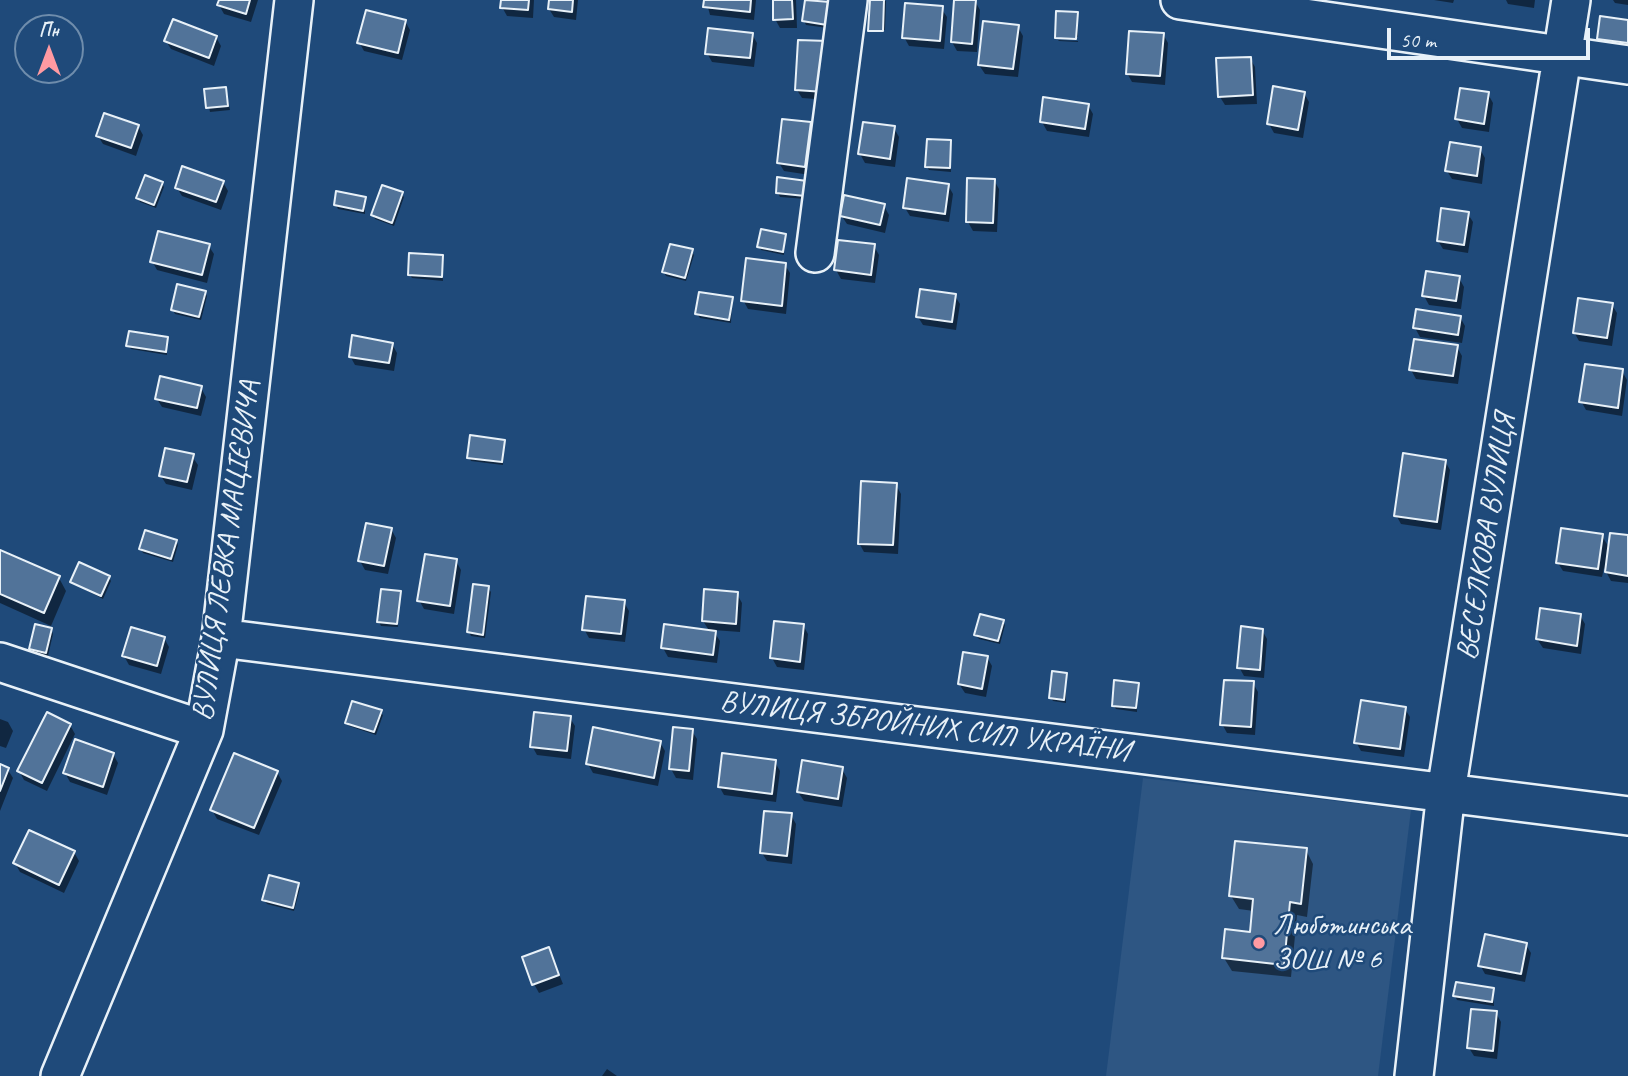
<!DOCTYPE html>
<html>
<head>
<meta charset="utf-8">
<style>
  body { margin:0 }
  #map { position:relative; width:1628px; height:1076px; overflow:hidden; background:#1f4a7a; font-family:Caveat,sans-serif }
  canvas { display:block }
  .north { position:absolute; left:14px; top:14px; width:70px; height:70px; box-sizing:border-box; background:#1f4a7a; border:2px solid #6f8dac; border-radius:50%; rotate:0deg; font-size:19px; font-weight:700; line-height:28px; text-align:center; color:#e8f1f8 }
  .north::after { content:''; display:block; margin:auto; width:24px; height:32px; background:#ff9aa2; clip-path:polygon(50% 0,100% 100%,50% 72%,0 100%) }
  .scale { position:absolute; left:1387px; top:28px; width:203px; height:32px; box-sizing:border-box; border:4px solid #e8f1f8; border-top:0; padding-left:9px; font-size:21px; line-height:24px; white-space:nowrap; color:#e8f1f8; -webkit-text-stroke:5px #1f4a7a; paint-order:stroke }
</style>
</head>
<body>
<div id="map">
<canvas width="1628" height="1076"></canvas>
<div class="north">Пн</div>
<div class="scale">50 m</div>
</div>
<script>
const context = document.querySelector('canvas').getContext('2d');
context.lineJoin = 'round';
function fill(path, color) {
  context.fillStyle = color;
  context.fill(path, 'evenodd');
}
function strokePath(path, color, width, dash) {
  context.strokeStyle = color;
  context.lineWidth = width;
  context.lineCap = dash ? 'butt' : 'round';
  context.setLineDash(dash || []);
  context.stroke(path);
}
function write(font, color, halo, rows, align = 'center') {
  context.font = font + ' Caveat,sans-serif';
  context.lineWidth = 5;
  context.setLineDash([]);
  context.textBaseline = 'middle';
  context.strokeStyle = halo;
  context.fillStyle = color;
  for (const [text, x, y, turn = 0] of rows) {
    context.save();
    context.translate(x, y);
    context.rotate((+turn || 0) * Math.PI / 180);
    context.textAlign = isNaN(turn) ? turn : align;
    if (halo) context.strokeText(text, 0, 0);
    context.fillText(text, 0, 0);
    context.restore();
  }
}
fill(new Path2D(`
  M1143 778 1411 810 1378 1076H1106Z`), '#2e5683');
fill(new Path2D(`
  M221 0H258L251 22 224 14 219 5Z
  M503 0H534L533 18 507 16 502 7Z
  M550 0H578L576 20 554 17 549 9Z
  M706 0H756L754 20 710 15Z
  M774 0H796L797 28H780L775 19Z
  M871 0 886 1 885 30 870 29Z
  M955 0 975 1 980 10 977 52 957 51 952 42Z
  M1434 0H1454L1453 3Z
  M1506 0H1535L1534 8 1508 4Z
  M1613 0H1628V5L1615 3Z
  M829 4 828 28 806 25 804 21Z
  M941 8 947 17 944 49 909 46 904 37Z
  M1077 14 1078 37 1057 36Z
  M405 21 410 30 402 60 364 51 359 42Z
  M1628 21V51L1604 47 1598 38Z
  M1018 27 1023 36 1018 77 985 74 979 65Z
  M752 34 757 43 754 67 712 62 707 53Z
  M1163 34 1168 43 1165 85 1132 82 1127 73Z
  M216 37 221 46 214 66 171 49 166 41Z
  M1058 40 1078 41V42L1059 41Z
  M799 41 829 100 802 98 797 90Z
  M1250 58 1255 67 1257 104 1225 105 1220 97Z
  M226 89 230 110 210 112 206 91Z
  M1304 93 1309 102 1303 138 1274 133 1269 124Z
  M1488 94 1493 103 1489 132 1462 128 1457 119Z
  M1088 105 1093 114 1089 137 1047 131 1042 122Z
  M810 124 815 132 810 175 784 171 779 163Z
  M138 126 143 135 136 156 103 144 98 136Z
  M894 128 899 137 895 167 865 163 860 154Z
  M950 141 951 172 929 170 927 167Z
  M1480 149 1485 158 1482 184 1452 179 1447 171Z
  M994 180 999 189 997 232 973 231 968 222Z
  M223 182 228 191 221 210 182 196 177 188Z
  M805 182 806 199 780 197 778 193Z
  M162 183 164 187 156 208 140 202 138 198Z
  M948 185 953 194 949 222 910 216 905 208Z
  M401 193 404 197 394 226 375 219 373 215Z
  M365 198V214L338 209 336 205Z
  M884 206 889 215 885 233 847 224 841 215Z
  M1468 214 1473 222 1468 253 1443 249 1438 241Z
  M785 235 784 255 761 250 759 246Z
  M208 245 214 254 207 283 157 270 152 261Z
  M874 246 879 255 875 283 841 279 836 270Z
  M691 251 694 255 686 281 666 276 664 272Z
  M442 257 443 281 412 278 410 275Z
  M785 265 790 273 786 314 748 309 743 300Z
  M1459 278 1464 287 1461 309 1429 305 1424 296Z
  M204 292 207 296 201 320 175 314 173 310Z
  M955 296 960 304 956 330 923 325 918 317Z
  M732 299 731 323 700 318 697 314Z
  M1612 305 1617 313 1612 346 1579 341 1574 332Z
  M1460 317 1465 326 1462 343 1420 337 1415 328Z
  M167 338V355L131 349 128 345Z
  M392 344 397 353 394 371 355 365 350 356Z
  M1457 347 1462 356 1458 384 1416 379 1411 370Z
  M1622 371 1627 380 1622 416 1586 410 1581 401Z
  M201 388 206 397 201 416 162 407 157 399Z
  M504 442 503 465 471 461 469 457Z
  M192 456 198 465 192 490 166 484 161 476Z
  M1445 461 1450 470 1441 530 1401 524 1396 515Z
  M896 485 901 494 898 554 864 552 859 543Z
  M391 529 396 538 388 574 365 570 360 561Z
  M1602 536 1610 549 1628 537V583L1611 581 1604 568 1602 577 1563 571 1558 563Z
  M176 541 178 545 173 562 143 553 141 549Z
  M0 552 59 578 66 591 51 626 0 603Z
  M456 561 461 570 454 614 424 609 419 600Z
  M109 577 111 581 103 599 71 582Z
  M488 588 491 592 485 638 471 636 469 632Z
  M399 593 398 627 381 626 379 622Z
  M737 594 742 603 740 632 713 630 720 641 717 663 668 657 663 648 710 632 703 621Z
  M624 602 629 611 625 642 589 638 584 629Z
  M1580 615 1585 624 1581 654 1543 648 1537 639Z
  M1002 621 1005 625 1000 644 979 639 976 635Z
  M803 625 808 634 804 670 777 667 772 658Z
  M51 630 53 634 48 656 33 653 31 649Z
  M1262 630 1267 639 1264 678 1244 676 1239 667Z
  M164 638 169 647 161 674 129 665 124 656Z
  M987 657 992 666 986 697 965 693 959 684Z
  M1066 674V703L1053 701 1051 698Z
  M1253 683 1258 692 1255 735 1227 733 1222 724Z
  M1138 684 1137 712 1116 709 1113 705Z
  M1405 709 1410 717 1404 757 1361 751 1356 742Z
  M380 712 383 715 376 735 349 726 347 723Z
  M570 718 575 726 571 759 537 755 532 746Z
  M0 719 8 722 13 731 6 748 0 746Z
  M70 725 75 734 47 791 24 780 19 771Z
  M692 731 697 739 693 780 676 778 671 769Z
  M660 742 665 751 658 786 593 773 588 764Z
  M113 754 118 763 107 795 70 782 65 773Z
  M775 762 780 771 776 802 724 795 719 786Z
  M0 766 8 770 13 778 0 811Z
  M842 769 847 778 842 807 804 801 798 792Z
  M277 772 282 781 259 835 217 819 212 810Z
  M791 815 796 824 792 864 767 861 762 853Z
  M1306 850 1313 864 1307 917 1297 915 1291 977 1232 971 1224 958 1251 934 1254 911 1239 909 1231 896Z
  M74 852 79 861 64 893 20 872 15 863Z
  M298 885 300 888 294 911 267 904 264 900Z
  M1526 945 1531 953 1525 982 1485 974 1480 965Z
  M549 949 563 984 539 993 534 984Z
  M1493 990 1494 1006 1457 1000 1455 996Z
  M1496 1013 1501 1022 1497 1059 1474 1056 1469 1048Z
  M607 1069 617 1076H602Z`), '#0007');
const building = new Path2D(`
  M219 0H250L246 14 217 5Z
  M501 0H529L528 10 500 8Z
  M549 0H573L572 12 548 9Z
  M704 0H751L750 12 703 7Z
  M773 0H792L793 19 773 20Z
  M805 0 830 2 827 25 802 21Z
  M870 0H884L883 31H868Z
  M954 0H976L972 44 951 42Z
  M905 3 943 6 940 41 902 38Z
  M366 10 406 20 398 53 357 43Z
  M1056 11 1078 12 1076 39 1055 38Z
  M1600 16 1628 20V43L1597 39Z
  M173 19 217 36 209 58 164 41Z
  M983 21 1019 25 1013 69 978 65Z
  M708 28 753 33 750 58 705 54Z
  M1129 31 1164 33 1160 76 1126 74Z
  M798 40 828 41 825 92 795 90Z
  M1251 57 1253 95 1218 97 1216 58Z
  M1273 86 1305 92 1298 130 1267 124Z
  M226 87 228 106 206 108 204 89Z
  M1460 88 1489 92 1484 124 1455 119Z
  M1043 97 1089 104 1085 129 1040 122Z
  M104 113 139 125 131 148 96 136Z
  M782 119 811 122 805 167 777 163Z
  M863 122 895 126 890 159 858 154Z
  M927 139 951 140 950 168 925 167Z
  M1450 142 1481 147 1477 176 1445 171Z
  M182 166 224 181 216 202 175 188Z
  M145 175 163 182 154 205 136 198Z
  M777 177 807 181 805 196 776 193Z
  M907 178 949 184 945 214 903 208Z
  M967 178 995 179 993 223 966 222Z
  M382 185 403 192 392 223 371 215Z
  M336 191 366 197 363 211 334 205Z
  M844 195 885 204 880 225 840 216Z
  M1441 208 1469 212 1464 245 1437 241Z
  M761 229 786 234 783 252 757 247Z
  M158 231 210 244 202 275 150 262Z
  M838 240 875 244 871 275 834 270Z
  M670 244 693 249 685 278 662 272Z
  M409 253 443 255 442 277 408 275Z
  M746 258 786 263 782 306 741 301Z
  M1426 271 1460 276 1456 301 1422 296Z
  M177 284 206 291 199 317 171 310Z
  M920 289 956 294 952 322 916 317Z
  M699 292 733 297 729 320 695 314Z
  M1578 298 1613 303 1607 338 1573 333Z
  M1416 309 1461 316 1458 335 1413 328Z
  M129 331 168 337 166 352 126 346Z
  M352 335 393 343 389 363 349 357Z
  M1414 339 1458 345 1453 376 1409 370Z
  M1585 364 1623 369 1618 408 1579 402Z
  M160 376 202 386 197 408 155 399Z
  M470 435 505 440 502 462 467 458Z
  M165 448 194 454 187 482 159 476Z
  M1403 453 1446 460 1437 522 1394 516Z
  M861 481 897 483 893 545 858 544Z
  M366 523 392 528 384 566 358 561Z
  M1561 528 1603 534 1598 569 1556 563Z
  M145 530 177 540 171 559 139 549Z
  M1610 533 1628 535V576L1605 572Z
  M0 550 60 576 44 613 0 594Z
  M425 554 457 559 450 606 417 601Z
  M79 562 110 576 101 596 70 582Z
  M473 584 489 586 483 635 467 632Z
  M381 589 401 591 397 624 377 622Z
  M704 589 738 592 736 624 702 621Z
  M586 596 625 600 621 634 582 630Z
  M1540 608 1581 614 1577 646 1536 639Z
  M980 614 1004 620 998 641 974 635Z
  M774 621 804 624 800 662 770 658Z
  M35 624 52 628 46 653 29 649Z
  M664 624 716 631 713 655 661 648Z
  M1241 626 1263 629 1260 670 1237 668Z
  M131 627 165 637 157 666 122 656Z
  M963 652 988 656 982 689 958 684Z
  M1052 671 1067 673 1064 700 1049 698Z
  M1114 680 1139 683 1136 708 1112 706Z
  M1224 680 1254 681 1251 727 1220 725Z
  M1361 700 1406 707 1400 749 1354 743Z
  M352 701 382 710 374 732 345 723Z
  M47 712 71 724 42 783 17 771Z
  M534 712 571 716 567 751 530 747Z
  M593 727 661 741 654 778 586 764Z
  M673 727 693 729 689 771 669 769Z
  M75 739 114 753 103 787 63 773Z
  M234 753 278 771 254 828 210 810Z
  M722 753 776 760 772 794 718 787Z
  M802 760 843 767 838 799 797 792Z
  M0 764 9 768 0 791Z
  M764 811 792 813 787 856 760 853Z
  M29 830 75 851 59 885 13 863Z
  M1235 841 1307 848 1301 904 1290 902 1284 965 1222 958 1225 929 1250 932 1253 899 1229 896Z
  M269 875 299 883 293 908 262 900Z
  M1485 934 1527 943 1521 974 1478 966Z
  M549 947 559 975 532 985 522 957Z
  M1456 982 1494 988 1492 1002 1453 996Z
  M1471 1009 1497 1011 1493 1051 1467 1048Z`);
fill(building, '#517399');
strokePath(building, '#e8f1f8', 2);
const minor = new Path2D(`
  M1180 0 1628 65
  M815 253 848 0
  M221 638 1628 816
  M0 662 204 730
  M60 1076 204 730 221 638 294 0
  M1414 1076 1446 792 1571 0`);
strokePath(minor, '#e8f1f8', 42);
strokePath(minor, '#1f4a7a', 37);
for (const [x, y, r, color] of [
  [1259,943,7,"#ff9aa2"]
]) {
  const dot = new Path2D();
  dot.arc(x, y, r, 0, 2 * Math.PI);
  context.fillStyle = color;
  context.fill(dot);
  strokePath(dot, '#1f4a7a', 2.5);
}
write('30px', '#e8f1f8', '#1f4a7a', [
  ["ВЕСЕЛКОВА ВУЛИЦЯ",1487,537,-81],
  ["ВУЛИЦЯ ЛЕВКА МАЦІЄВИЧА",227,551,-82],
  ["ВУЛИЦЯ ЗБРОЙНИХ СИЛ УКРАЇНИ",925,727,7]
]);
write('30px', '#e8f1f8', '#1f4a7a', [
  ["Люботинська",1273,926],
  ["ЗОШ № 6",1273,960]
], 'left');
</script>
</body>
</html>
